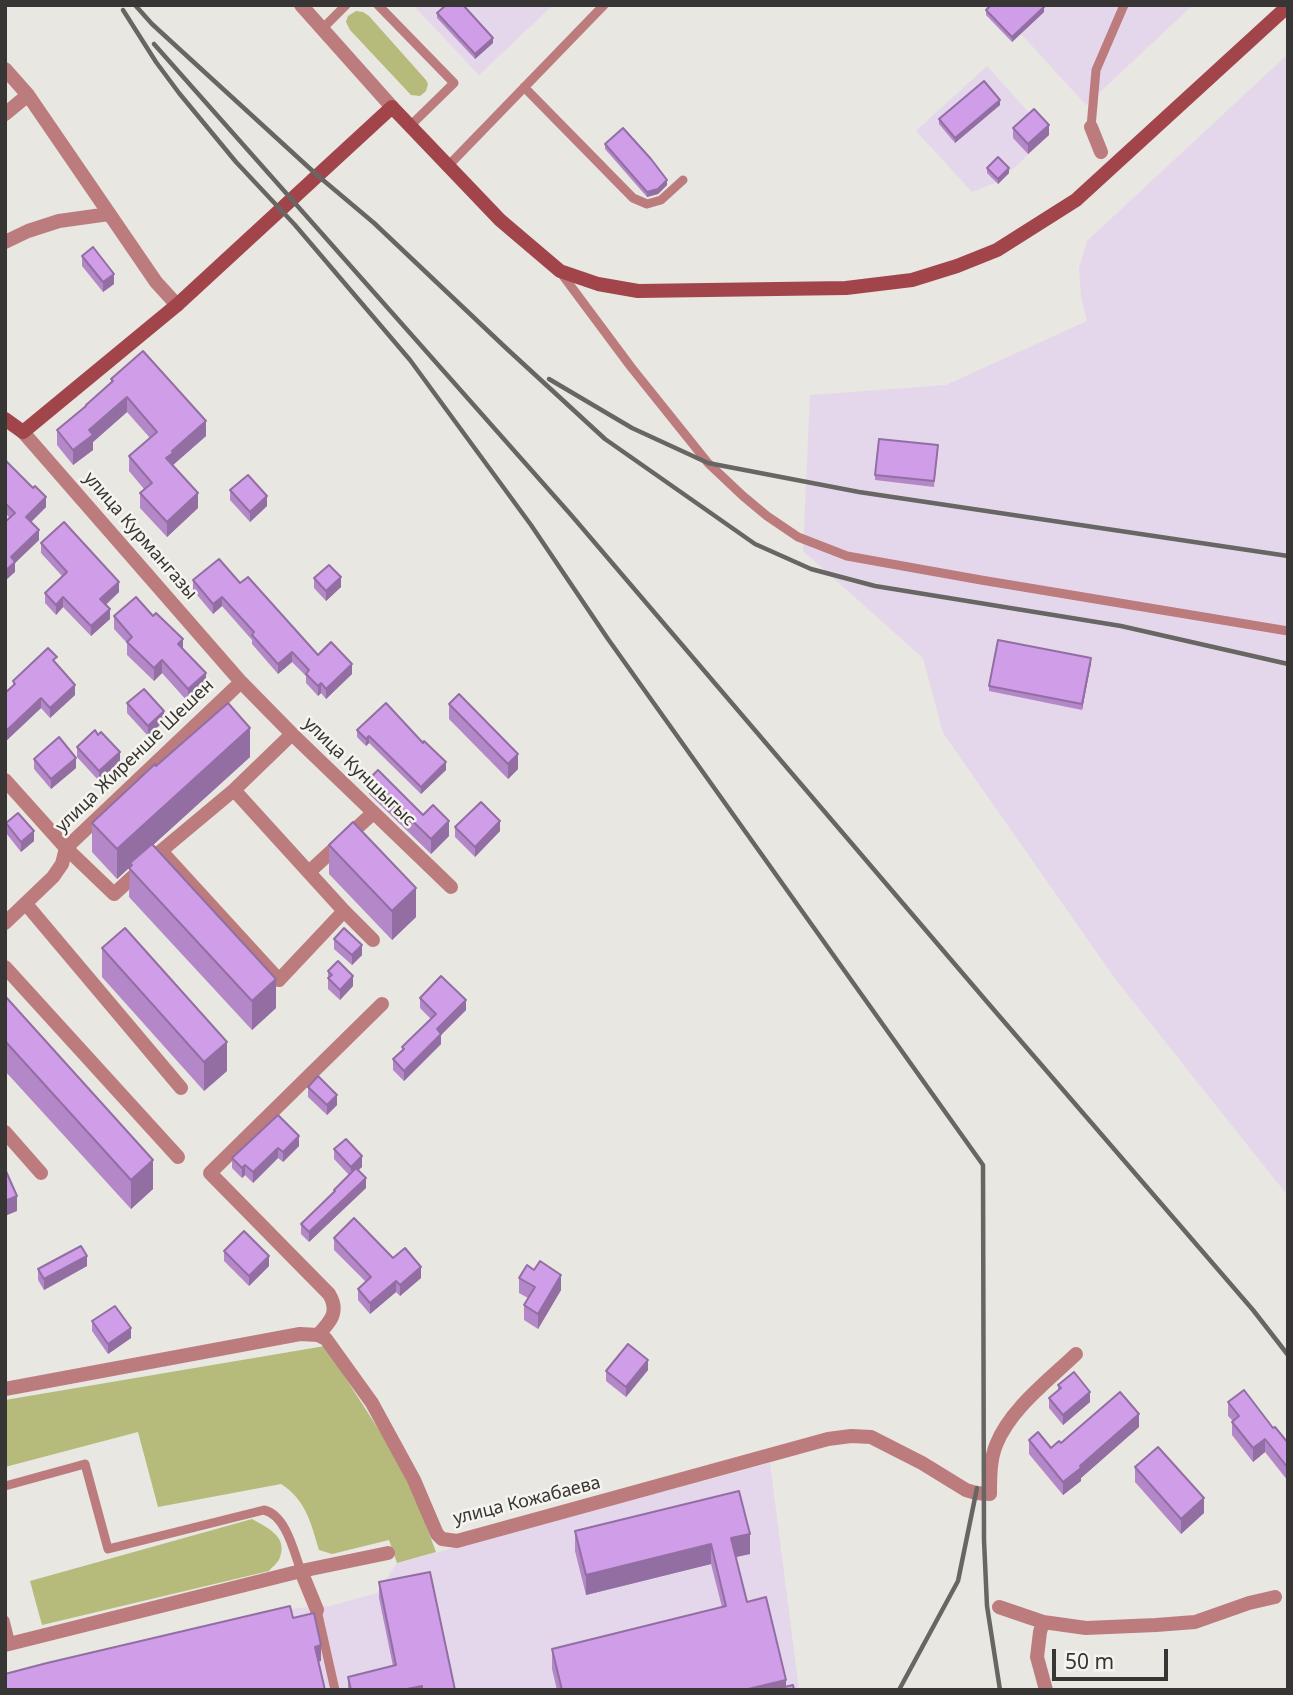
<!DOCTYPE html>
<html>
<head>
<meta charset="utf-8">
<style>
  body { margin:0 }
  #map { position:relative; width:1293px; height:1695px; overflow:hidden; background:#e8e7e1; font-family:"Noto Sans",sans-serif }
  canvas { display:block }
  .frame { position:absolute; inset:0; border:7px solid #373634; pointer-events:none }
  .scale { position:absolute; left:1052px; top:1649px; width:116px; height:32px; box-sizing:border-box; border:4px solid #373634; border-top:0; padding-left:9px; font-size:21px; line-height:24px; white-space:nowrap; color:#373634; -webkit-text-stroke:5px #f5f4ee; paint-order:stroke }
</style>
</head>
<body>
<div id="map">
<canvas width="1293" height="1695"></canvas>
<div class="frame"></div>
<div class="scale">50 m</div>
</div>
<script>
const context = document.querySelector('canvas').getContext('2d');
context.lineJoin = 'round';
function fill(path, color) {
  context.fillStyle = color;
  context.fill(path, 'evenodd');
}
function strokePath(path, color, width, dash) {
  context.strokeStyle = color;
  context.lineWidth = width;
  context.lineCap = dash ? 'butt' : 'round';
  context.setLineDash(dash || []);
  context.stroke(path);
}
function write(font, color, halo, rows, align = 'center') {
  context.font = font + ' "Noto Sans",sans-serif';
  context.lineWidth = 5;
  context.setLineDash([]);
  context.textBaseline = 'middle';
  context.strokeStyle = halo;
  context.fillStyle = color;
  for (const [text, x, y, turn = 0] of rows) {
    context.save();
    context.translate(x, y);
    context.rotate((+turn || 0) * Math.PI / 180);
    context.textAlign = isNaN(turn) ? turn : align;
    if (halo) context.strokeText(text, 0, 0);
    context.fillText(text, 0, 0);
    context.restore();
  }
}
fill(new Path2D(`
  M413 5H553L479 75Z
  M989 5H1193L1086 105 1021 34Z
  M1288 54V1196L1116 980 943 733 923 658 803 551 810 395 946 385 1087 321 1081 297 1079 268 1087 241Z
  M987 66 1049 135 1000 181 972 192 916 131Z
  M770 1463 799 1690H5L59 1670 296 1608 330 1606 377 1593 397 1563Z`), '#e5d7eb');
fill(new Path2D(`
  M356 11 363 12 369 16 426 80 428 84 426 91 420 96 411 95 350 30 346 22 348 16Z
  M325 1346 406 1472 436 1552 397 1563 389 1540 332 1554 319 1550C311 1523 306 1500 281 1484L158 1507 138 1432 5 1467V1400Z
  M252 1519C266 1527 288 1536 280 1557 279 1562 272 1567 269 1571L42 1625 30 1581Z`), '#b6bb7b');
strokePath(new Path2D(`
  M378 5 454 83 410 126
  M322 29 346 5
  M524 87 633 198 647 204 661 200 683 180
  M1091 127 1096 70 1124 5
  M448 166 604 5
  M561 273 631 367 708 463 743 496 767 516 798 537 847 556 981 580 1288 631
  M5 1486 85 1464 108 1549 264 1510C286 1515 294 1552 301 1571
  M317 1610 335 1690
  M5 1620 11 1644`), '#bc7c7d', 9);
strokePath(new Path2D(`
  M301 5 392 107
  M5 69 28 95 156 282 177 305
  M5 114 28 95
  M1091 127 1101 152
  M5 242 28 231 59 221 109 214
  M23 432 241 682 292 734 451 887
  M5 780 66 848 114 894 161 851 234 790 292 734
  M234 790 344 911 373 940
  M161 851 279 980 344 911
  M309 872 373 813
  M26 904 181 1088
  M5 923 53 877 62 864 66 848 241 682
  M5 967 178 1157
  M5 1132 41 1173
  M318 1335C330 1322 340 1312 329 1294L210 1173 382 1004
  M5 1389 300 1334 318 1335 326 1339 372 1403 414 1480 437 1534 442 1539 457 1541 828 1439 851 1436 871 1437 922 1463 966 1490 976 1493 990 1494C990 1478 990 1460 996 1445 1010 1409 1049 1380 1076 1354
  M301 1571 317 1610
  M999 1607 1043 1622 1086 1628 1156 1625 1195 1622 1249 1603 1275 1597
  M1043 1622 1040 1632 1037 1657 1046 1690
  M5 1645 301 1571 388 1553`), '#bc7c7d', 14);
strokePath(new Path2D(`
  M5 419 23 432 177 305 392 107 500 220 560 271 598 284 638 291 846 288 912 280 957 266 997 250 1076 200 1288 6`), '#a1454b', 14);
strokePath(new Path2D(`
  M135 5 152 24 317 175 374 223 506 348 605 439 755 544 811 569 875 586 1121 626 1288 664
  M123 10 156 62 179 93 236 162 295 225 410 360 531 525 608 639 983 1165 984 1540 987 1606 1000 1690
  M154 44 572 516 988 1003 1253 1310 1288 1355
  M549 379 632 428 708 463 859 492 1288 556
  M899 1690 958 1581 977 1488`), '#676663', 4.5);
fill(new Path2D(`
  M986 10 1044 12 1012 42 986 15Z
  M437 13 493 43 475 59 437 18Z
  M1000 105 955 143 939 124V119Z
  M1013 128 1049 135 1028 154 1013 138Z
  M605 144 667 185 658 194 647 197 605 149Z
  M987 168 1009 173 998 184 987 173Z
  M82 256 114 284 103 292 82 266Z
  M111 379 206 436 173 465 198 508 167 537 140 508V493L144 489 129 471V456L150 438 127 412 93 442V450L73 465 57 445V430L86 407V405L111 383Z
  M938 450 934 487 875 480V475Z
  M5 460 46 507 31 522 39 540 15 563V572L10 518 5 513Z
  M230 490 267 506 250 522 230 500Z
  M41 543 119 592 106 605 110 619 91 636 63 607 56 615 45 603V593L62 576 41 553Z
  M314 578 341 587 326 601 314 588Z
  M193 580 240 583 318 655 352 674 326 699 321 693 318 696 306 683V676L292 662 278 674 252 644V640L222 606 213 614 193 590Z
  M114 616 183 649 206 686 188 702 162 673 154 681 127 655V643L114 629Z
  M1091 663 1082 710 989 691V686Z
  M57 664 75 695 50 718 41 708 6 741 5 693 13 686V681Z
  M127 703 164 721 148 736 127 713Z
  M449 704 518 769 508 779 449 719Z
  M357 730 446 770 421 794 369 743 366 746 357 737Z
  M77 747 120 762 99 781 77 757Z
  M250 757 153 845 276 1008 252 1030 129 897 130 867 117 879 92 852V823L156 766Z
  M34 759 76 768 51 789 34 769Z
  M369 779 423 815 449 836 431 854 369 794Z
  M6 823 34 841 21 852 6 833Z
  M455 827 500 831 475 857 455 837Z
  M329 845 416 917 392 940 329 874Z
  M334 939 362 955 352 965 334 949Z
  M102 948 227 1071 204 1091 102 977Z
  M328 971 353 986 340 1000 328 989Z
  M5 996 153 1189 131 1209 5 1071Z
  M420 998 466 1010 441 1035V1044L404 1081 393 1070V1059L402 1050V1047L431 1019 420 1008Z
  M308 1087 337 1105 327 1115 308 1097Z
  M278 1115 299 1146 283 1162 278 1158 253 1183 245 1175 242 1178 232 1168V1158Z
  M334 1149 362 1167 358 1170 366 1188 309 1242 301 1234V1224L334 1192V1190L349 1175 334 1159Z
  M334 1238 393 1258 421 1278 400 1296 396 1292 370 1314 358 1300V1289L366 1282 334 1250Z
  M224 1251 269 1266 249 1286 224 1261Z
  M87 1266 44 1290 38 1280V1269Z
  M534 1270 561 1290 538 1329 524 1320V1305L528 1298 519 1293V1278Z
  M92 1321 131 1338 108 1354 92 1331Z
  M648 1370 626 1397 606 1381V1371Z
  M1058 1385 1090 1402 1063 1425 1049 1408V1398L1058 1391Z
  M1228 1402 1273 1428 1288 1443V1481L1265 1452 1253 1462 1232 1435V1422L1233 1421 1228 1416Z
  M1139 1427 1081 1478V1481L1063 1495 1029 1454V1440L1051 1448 1061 1443Z
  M1135 1467 1204 1513 1181 1534 1135 1482Z
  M739 1491 750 1554 736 1557 747 1602 786 1686 794 1690H557L552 1669V1649L722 1607 711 1564 586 1595 575 1551V1531Z
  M379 1582 455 1690H348V1677L393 1666 379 1598Z`), '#b387c8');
fill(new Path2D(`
  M1044 7V12L1012 42V37Z
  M493 38V43L475 59V54Z
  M1000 100V105L955 143V138Z
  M1049 125V135L1028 154V144Z
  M1009 168V173L998 184V179Z
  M667 180V185L658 194 647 197V192Z
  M114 274V284L103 292V282Z
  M127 397V412L93 442V450L73 465V450L89 430Z
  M206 421V436L173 465 166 458 172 451Z
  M198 493V508L167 537V522Z
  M267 496V506L250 522V512Z
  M46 497V507L26 527V517Z
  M39 530V540L15 563V572L5 581V571L11 557Z
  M341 577V587L326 601V591Z
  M119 582V592L100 609V599Z
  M63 597V607L56 615V605Z
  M222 597V606L213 614V604Z
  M110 609V619L91 636V626Z
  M183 639V652L178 644Z
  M292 652V662L278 674V664Z
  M1091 658V663L1082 710V704Z
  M162 660V673L154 681V668Z
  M352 664V674L326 699V689Z
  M206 673V686L188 702V689Z
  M321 683V693L318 696V686Z
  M75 685V695L50 718V708Z
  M41 698V708L6 741V731Z
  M164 711V721L148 736V726Z
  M250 728V757L131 865 130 863V867L117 879V849Z
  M369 736V743L366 746V739Z
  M120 752V762L99 781V771Z
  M518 754V769L508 779V764Z
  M76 758V768L51 789V779Z
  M446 762V770L421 794V787Z
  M449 821V836L431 854V839Z
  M500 821V831L475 857V847Z
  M34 831V841L21 852V842Z
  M416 888V917L392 940V911Z
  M362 945V955L352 965V955Z
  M353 976V986L340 1000V990Z
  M276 979V1008L252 1030V1001Z
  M466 1000V1010L441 1035V1044L404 1081V1071L437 1029Z
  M227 1042V1071L204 1091V1062Z
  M337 1095V1105L327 1115V1105Z
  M299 1136V1146L283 1162V1152Z
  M278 1148V1158L253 1183V1172Z
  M362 1156V1167L351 1177V1167Z
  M153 1160V1189L131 1209V1180Z
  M245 1165V1175L242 1178V1168Z
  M366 1178V1188L309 1242V1232Z
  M17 1196V1211L5 1216V1201Z
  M87 1256V1266L44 1290V1279Z
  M269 1256V1266L249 1286V1276Z
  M421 1267V1278L400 1296V1285Z
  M561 1275V1290L538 1329V1314Z
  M396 1281V1292L370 1314V1303Z
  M131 1328V1338L108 1354V1344Z
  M648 1360V1370L626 1397V1387Z
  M1090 1392V1402L1063 1425V1415Z
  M1139 1414V1427L1081 1478V1481L1063 1495V1482L1080 1466Z
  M1265 1439V1452L1253 1462V1448Z
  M1204 1498V1513L1181 1534V1519Z
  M750 1534V1554L731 1558V1538Z
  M711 1544V1564L586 1595V1575Z
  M321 1645V1661L315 1663V1647Z
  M786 1680V1690H744Z
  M422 1686V1690H402Z`), '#926ea3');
const building = new Path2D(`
  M446 5H463L493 38 475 54 437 13Z
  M991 5H1042L1044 7 1012 37 986 10Z
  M984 81 1000 100 955 138 939 119Z
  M1034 109 1049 125 1028 144 1013 128Z
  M623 128 651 159 667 180 658 189 647 192 605 144Z
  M998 157 1009 168 998 179 987 168Z
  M93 247 114 274 103 282 82 256Z
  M143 351 206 421 172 451 173 453 166 458 198 493 167 522 140 493 152 483 129 456 157 432 127 397 89 430 93 435 73 450 57 430 86 406V405L113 381 111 379Z
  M879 439 938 445 934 481 875 475Z
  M5 460 33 488 35 486 46 497 26 517 39 530 11 557 15 562 5 571V522L15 513 5 503Z
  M248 475 267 496 250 512 230 490Z
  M64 522 119 582 100 599 110 609 91 626 63 597 56 605 45 593 67 572 41 543Z
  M219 559 240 583 248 577 318 655 331 642 352 664 326 689 321 683 318 686 306 674 309 670 292 652 278 664 252 635 254 632 222 597 213 604 193 580Z
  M329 565 341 577 326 591 314 578Z
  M136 597 153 616 156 613 183 639 178 644 206 673 188 689 162 660 154 668 127 642 132 637 114 616Z
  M998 640 1091 658 1082 704 989 686Z
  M48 648 57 657 53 660 75 685 50 708 41 698 6 731 5 693 15 684 13 681Z
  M144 689 164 711 148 726 127 703Z
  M459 694 518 754 508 764 449 704Z
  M228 703 250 728 117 849 92 823 155 764 156 766Z
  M386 703 423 743 424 741 446 762 421 787 369 736 366 739 357 730Z
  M95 730 98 735 101 732 120 752 99 771 77 747Z
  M59 737 76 758 51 779 34 759Z
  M378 770 423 815 433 805 449 821 431 839 369 779Z
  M481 802 500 821 475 847 455 827Z
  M18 813 34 831 21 842 6 823Z
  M353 822 416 888 392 911 329 845Z
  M152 844 276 979 252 1001 129 868 132 865 130 863Z
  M125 928 227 1042 204 1062 102 948Z
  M344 928 362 945 352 955 334 939Z
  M338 961 353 976 340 990 328 978 332 975 328 971Z
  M441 976 466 1000 437 1029 441 1034 404 1071 393 1059 404 1049 402 1047 436 1014 420 998Z
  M5 996 153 1160 131 1180 5 1041Z
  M318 1076 337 1095 327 1105 308 1087Z
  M278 1115 299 1136 283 1152 278 1148 253 1172 245 1165 242 1168 232 1158Z
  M346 1139 362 1156 351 1167 334 1149Z
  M356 1168 366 1178 309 1232 301 1224 335 1191 334 1190Z
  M5 1169 17 1196 5 1201Z
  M354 1218 393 1258 405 1248 421 1267 400 1285 396 1281 370 1303 358 1289 371 1277 334 1238Z
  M244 1231 269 1256 249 1276 224 1251Z
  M81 1246 87 1256 44 1279 38 1269Z
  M540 1261 561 1275 538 1314 524 1305 535 1287 519 1278 527 1265 534 1270Z
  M115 1306 131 1328 108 1344 92 1321Z
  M628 1344 648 1360 626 1387 606 1371Z
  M1074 1372 1090 1392 1063 1415 1049 1398 1061 1388 1058 1385Z
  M1244 1390 1273 1428 1275 1427 1288 1443V1468L1265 1439 1253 1448 1232 1422 1239 1416 1228 1402Z
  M1120 1392 1139 1414 1080 1466 1081 1468 1063 1482 1029 1440 1038 1432 1051 1448 1059 1441 1061 1443Z
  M1158 1447 1204 1498 1181 1519 1135 1467Z
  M739 1491 750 1534 731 1538 747 1602 766 1597 786 1680 744 1690H562L552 1649 726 1606 711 1544 586 1575 575 1531Z
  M430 1572 455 1690H422V1686L402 1690H351L348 1677 396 1665 379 1582Z
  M290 1606 293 1618 314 1613 321 1645 315 1647 325 1690H5V1674L47 1663Z
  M793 1685 794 1690H776V1689Z`);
fill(building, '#d09de9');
strokePath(building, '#926ea3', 2);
write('18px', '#373634', '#f5f4ee', [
  ["улица Курмангазы",140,536,49],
  ["улица Жиренше Шешен",135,756,-44],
  ["улица Куншыгыс",359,772,44],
  ["улица Кожабаева",527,1501,-14]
]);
</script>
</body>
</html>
